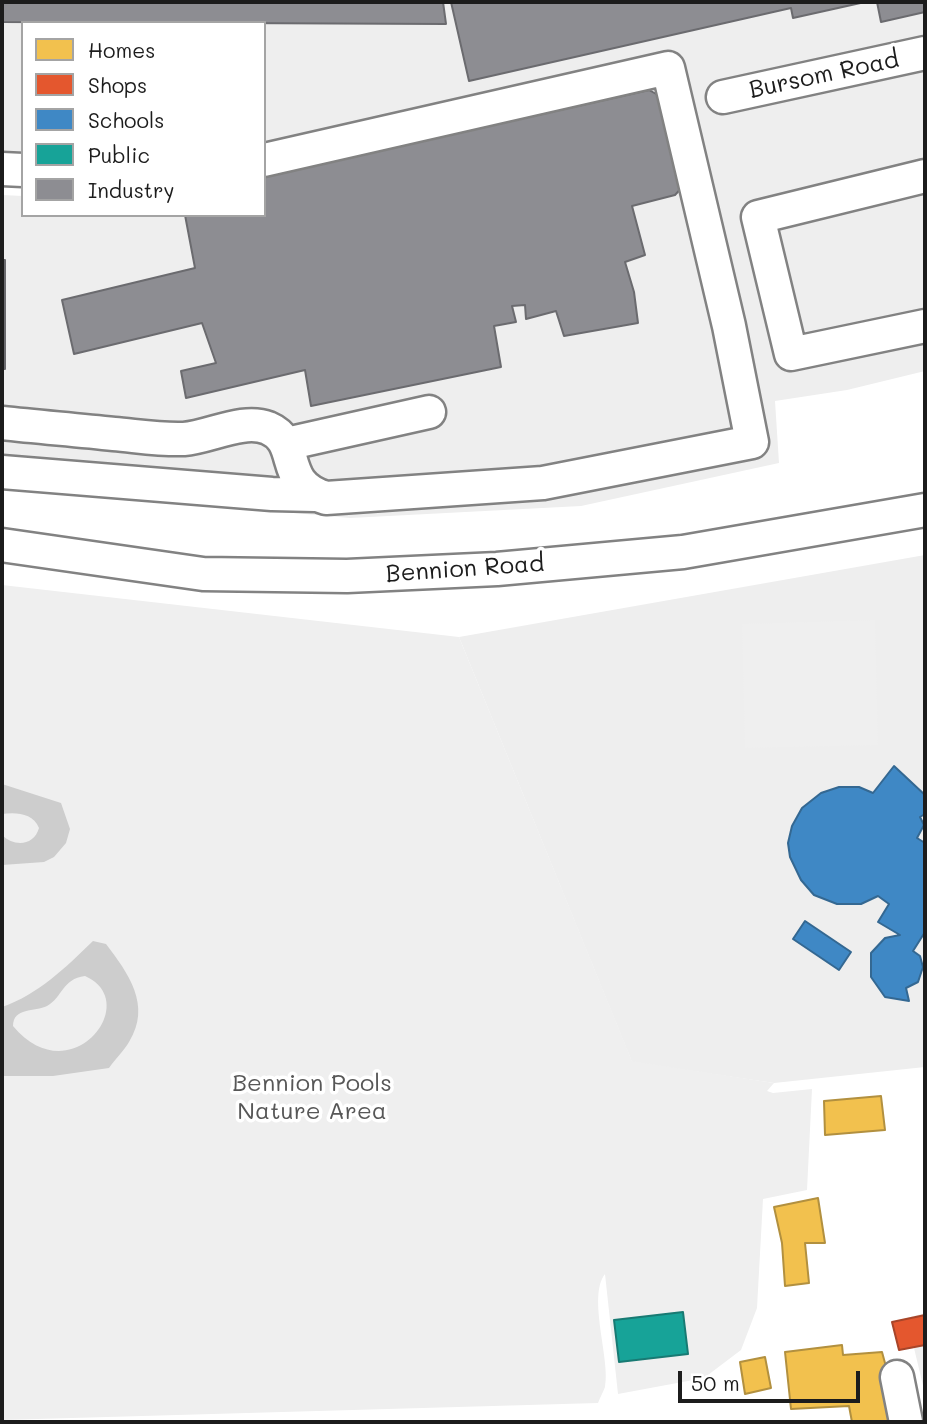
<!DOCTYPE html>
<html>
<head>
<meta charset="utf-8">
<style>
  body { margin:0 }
  #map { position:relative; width:927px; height:1424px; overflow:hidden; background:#fff; font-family:Mali,sans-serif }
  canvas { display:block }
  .frame { position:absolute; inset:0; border:4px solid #1c1c1c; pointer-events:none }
  .legend { position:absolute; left:21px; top:21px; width:245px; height:196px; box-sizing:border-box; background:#fff; border:2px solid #a4a4a4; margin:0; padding:9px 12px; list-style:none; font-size:21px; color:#1c1c1c }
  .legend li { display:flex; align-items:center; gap:14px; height:35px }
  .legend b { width:35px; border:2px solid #a4a4a4 }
  .scale { position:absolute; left:678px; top:1371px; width:182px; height:32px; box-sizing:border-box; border:4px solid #1c1c1c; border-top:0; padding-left:9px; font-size:21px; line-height:24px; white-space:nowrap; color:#1c1c1c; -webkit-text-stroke:5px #fff; paint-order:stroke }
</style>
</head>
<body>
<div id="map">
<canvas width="927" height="1424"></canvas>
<div class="frame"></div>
<ul class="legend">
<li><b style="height:19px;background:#f2c14e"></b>Homes</li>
<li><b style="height:19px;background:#e4572e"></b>Shops</li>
<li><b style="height:19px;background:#3f88c5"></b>Schools</li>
<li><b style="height:19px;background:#17a398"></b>Public</li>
<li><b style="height:19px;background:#8d8d92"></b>Industry</li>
</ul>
<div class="scale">50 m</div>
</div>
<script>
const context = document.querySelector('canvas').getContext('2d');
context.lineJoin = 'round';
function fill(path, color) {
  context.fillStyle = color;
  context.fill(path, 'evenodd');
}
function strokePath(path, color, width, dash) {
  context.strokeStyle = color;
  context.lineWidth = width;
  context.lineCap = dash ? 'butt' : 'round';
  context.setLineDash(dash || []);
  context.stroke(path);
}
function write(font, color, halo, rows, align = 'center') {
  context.font = font + ' Mali,sans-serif';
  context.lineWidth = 7;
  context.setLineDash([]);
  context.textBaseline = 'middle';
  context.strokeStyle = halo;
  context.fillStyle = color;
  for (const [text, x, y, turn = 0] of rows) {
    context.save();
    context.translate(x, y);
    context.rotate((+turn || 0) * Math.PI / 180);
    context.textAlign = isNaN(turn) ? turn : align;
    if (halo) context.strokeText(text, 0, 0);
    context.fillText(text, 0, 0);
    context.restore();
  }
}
fill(new Path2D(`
  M2 2H925V371L847 390 775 401 779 463 581 506 350 518 2 487V195L23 196V215H264V23H23V154L2 153Z
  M925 555V1067L774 1083 632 1062 459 637Z
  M925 1313V1394L914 1348 899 1350 892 1322Z`), '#eee');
fill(new Path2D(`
  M2 585 459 637 632 1061 774 1083 767 1091 773 1093 812 1089 807 1190 763 1199 757 1308 741 1350 704 1378 618 1394 605 1274C587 1297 611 1360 605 1387 603 1392 600 1398 598 1403L2 1420Z
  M875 620 878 745 745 748 742 624Z`), '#efefef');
fill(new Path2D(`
  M2 784 61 803 70 829 66 843 54 857 44 862 2 865V835C14 847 34 846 39 828 33 813 16 812 2 814Z
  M93 941 106 944C128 973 152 1005 129 1042 124 1051 115 1059 109 1068L53 1076H2V1007C39 994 65 968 93 941ZM85 976C144 1002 70 1095 13 1026 13 1007 35 1012 47 1006 63 997 62 979 85 976Z`), '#cdcdcd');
const homes = new Path2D(`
  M881 1096 885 1130 825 1135 824 1101Z
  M818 1198 825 1243H805L809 1283 785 1286 782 1243 774 1207Z
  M842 1345 843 1355 882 1352 901 1422H852L849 1406 791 1409 785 1352Z
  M765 1357 771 1388 745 1394 740 1362Z`);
fill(homes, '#f2c14e');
strokePath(homes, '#b2903f', 2);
const shops = new Path2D(`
  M925 1315V1345L899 1350 892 1322Z`);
fill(shops, '#e4572e');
strokePath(shops, '#a84529', 2);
const schools = new Path2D(`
  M894 766 925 795V814L920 817 924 825 917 838 925 843V932L913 951 920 956 923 967 918 982 906 988 909 1001 885 997 871 977V953L885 938 900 935 878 922 889 904 878 896 861 904H837L814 895 801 880 790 857 788 843 792 826 802 808 821 793 839 787H859L873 793Z
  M805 921 851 952 839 970 793 939Z`);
fill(schools, '#3f88c5');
strokePath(schools, '#346892', 2);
const public = new Path2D(`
  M683 1312 688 1354 619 1362 614 1320Z`);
fill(public, '#17a398');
strokePath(public, '#187a73', 2);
const industry = new Path2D(`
  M2 2H443L446 24 2 22Z
  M451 2H865L793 18 791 8 469 81Z
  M877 2H925V12L881 22Z
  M649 90 667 100 686 183 675 195 632 206 645 255 625 262 634 292 638 323 564 336 556 311 526 319 525 305 512 306 516 322 494 326 501 367 311 406 305 370 186 398 181 371 216 363 202 323 74 354 62 300 195 268 185 215H264V176Z
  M2 260H5V369H2Z`);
fill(industry, '#8d8d92');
strokePath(industry, '#6b6b6f', 2);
const minor = new Path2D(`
  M723 97 925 53
  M2 169 23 170
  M925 176 758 217 791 354 925 326
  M2 423C39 427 77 430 114 434 137 436 161 440 184 439 210 437 243 418 268 428 303 443 277 483 326 498L543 483 752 442 729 326 668 68 264 160
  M286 444 429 412
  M2 472 272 494 315 495
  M2 545 203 574 347 576 497 569 683 552 925 510
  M897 1377 906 1422`);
strokePath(minor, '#828282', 37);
strokePath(minor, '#fff', 32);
write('24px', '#1c1c1c', '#fff', [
  ["Bursom Road",824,75,-12],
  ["Bennion Road",465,569,-4]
]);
write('24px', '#575757', '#fff', [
  ["Bennion Pools",312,1084],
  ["Nature Area",312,1112]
]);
</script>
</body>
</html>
